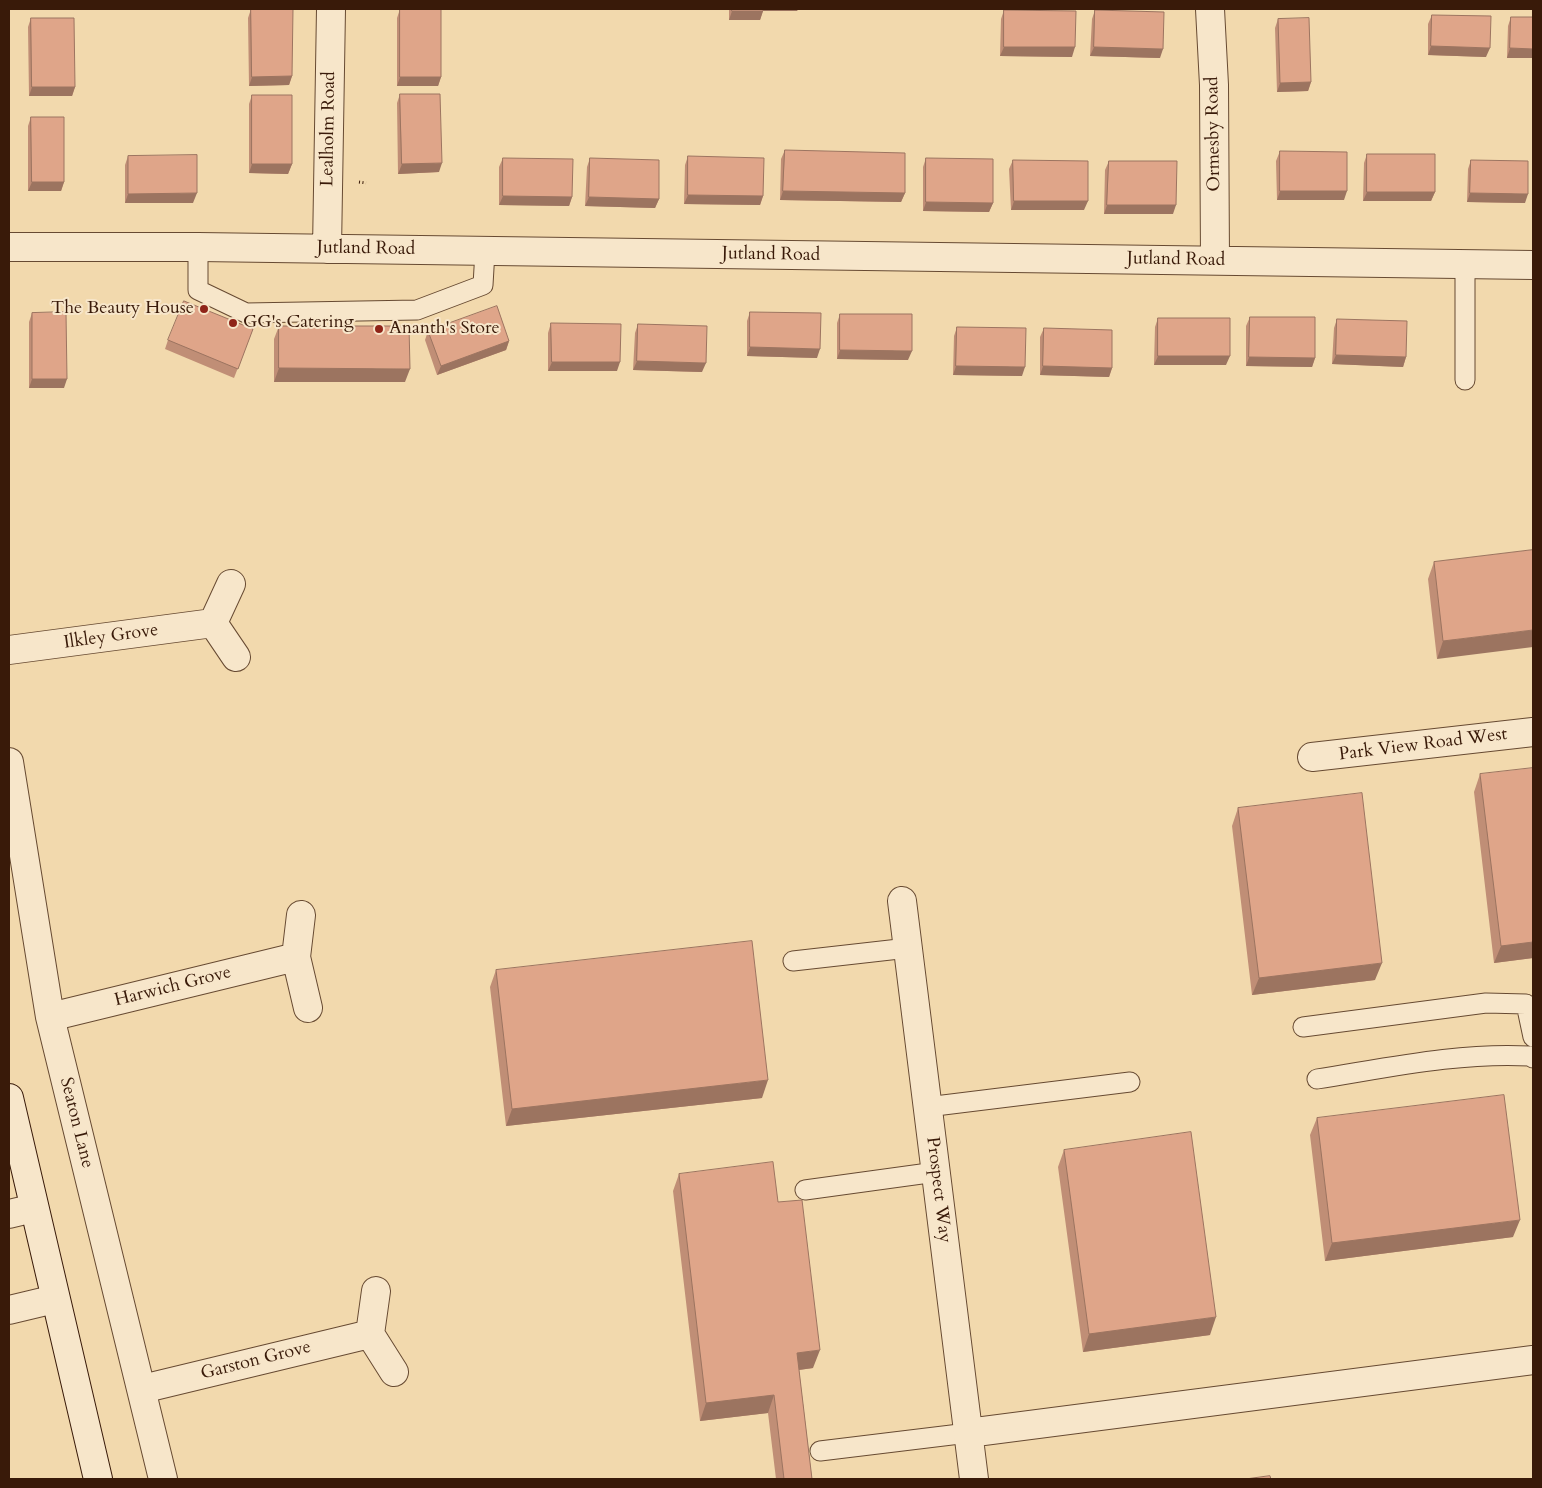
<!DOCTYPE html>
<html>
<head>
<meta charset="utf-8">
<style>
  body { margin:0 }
  #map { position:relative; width:1542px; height:1488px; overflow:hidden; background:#f2d9ad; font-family:Cardo,serif }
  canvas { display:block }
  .frame { position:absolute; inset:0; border:10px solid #391a09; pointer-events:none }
</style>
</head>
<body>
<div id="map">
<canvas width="1542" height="1488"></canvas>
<div class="frame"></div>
</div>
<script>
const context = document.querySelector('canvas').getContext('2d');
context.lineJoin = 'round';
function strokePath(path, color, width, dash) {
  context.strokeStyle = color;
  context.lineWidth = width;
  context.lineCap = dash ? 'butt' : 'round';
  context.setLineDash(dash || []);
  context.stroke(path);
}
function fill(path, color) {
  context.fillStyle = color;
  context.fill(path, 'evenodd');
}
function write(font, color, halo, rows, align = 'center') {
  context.font = font + ' Cardo,serif';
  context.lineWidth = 4;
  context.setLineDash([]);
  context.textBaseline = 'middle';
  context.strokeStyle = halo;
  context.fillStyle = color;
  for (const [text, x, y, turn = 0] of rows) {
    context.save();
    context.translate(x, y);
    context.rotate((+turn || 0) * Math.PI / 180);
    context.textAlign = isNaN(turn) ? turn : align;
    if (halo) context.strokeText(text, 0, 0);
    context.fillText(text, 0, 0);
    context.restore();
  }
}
const service = new Path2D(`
  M198 247V290L246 313 417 310 483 285 485 251
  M1465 380V264
  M793 961 908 948
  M1303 1027 1486 1003 1526 1004 1533 1037
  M1317 1079C1387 1068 1459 1052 1530 1056L1533 1058
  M927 1107 1130 1082
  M805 1190 936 1172
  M820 1451 968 1433`);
const minor = new Path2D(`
  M1210 9 1214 85 1215 260
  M9 247H198L1533 265
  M327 249 331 9
  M231 584 213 623 236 657
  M9 650 213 623
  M1312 757 1533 732
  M9 762 50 1017 163 1479
  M902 901 974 1479
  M301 915 296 957 308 1008
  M50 1017 296 957
  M9 1214 34 1208
  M376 1291 370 1334 394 1372
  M9 1310 55 1299
  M142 1389 370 1334
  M968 1433 1533 1360`);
const secondary = new Path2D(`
  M9 1098 98 1479`);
strokePath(service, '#674a32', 21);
strokePath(minor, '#674a32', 30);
strokePath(secondary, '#391a09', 30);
strokePath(new Path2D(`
  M359 182 366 183`), '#391a09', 3, [1, 2.5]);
strokePath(service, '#f7e6ca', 19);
strokePath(minor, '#f7e6ca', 28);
strokePath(secondary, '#f7e6ca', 28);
fill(new Path2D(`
  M251 9 292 76 289 85 249 86 248 18Z
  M400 9 441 77 438 86H397V18Z
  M711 9H798L797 11H763L760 20H729V9Z
  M1004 10 1072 57 1000 56 1001 19Z
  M1095 10 1160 58 1090 56 1092 19Z
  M1432 15 1486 57 1428 55V24Z
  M1511 17H1533V58H1507L1508 26Z
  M31 18 75 87 72 96H29L28 27Z
  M1278 19 1311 82 1308 91 1277 92 1275 28Z
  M400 94 439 172 398 174 397 103Z
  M252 95 292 164 288 174 249 173V104Z
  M31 117 64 182 61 191H28V126Z
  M785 150 905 193 901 202 780 200 781 159Z
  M1280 151 1344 200H1277L1276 161Z
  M1367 154 1435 192 1431 201H1363L1364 163Z
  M128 156 193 203H125V165Z
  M688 156 763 196 760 205 684 204 685 165Z
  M503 158 572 197 569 206 499 205V167Z
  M590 158 659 199 655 208 585 206 587 167Z
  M926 158 993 203 989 212 923 211V167Z
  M1013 160 1084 210H1011L1009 169Z
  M1471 160 1525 203 1467 202 1468 169Z
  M1109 161 1173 214H1104L1105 170Z
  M750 312 817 358 747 356V321Z
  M32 313 64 388H29V322Z
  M840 314 908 360 837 359V323Z
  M1250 317 1315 358 1312 367 1246 366V326Z
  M1158 318 1226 365H1154L1155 327Z
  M1337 319 1406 357 1403 367 1332 364 1334 328Z
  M551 323 617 371H548V333Z
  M638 324 702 372 633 370 635 333Z
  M279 326 405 382H274V339Z
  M957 327 1022 376 953 375 954 336Z
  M1044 328 1112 368 1109 377 1040 375V337Z
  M253 329 234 378 165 349 168 340Z
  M1533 329V370H1532V331Z
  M428 331 509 341 506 350 437 375 425 340Z
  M1533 550 1437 659 1428 579 1434 562Z
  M1480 774 1533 958 1494 963 1474 792Z
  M1238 808 1375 980 1252 995 1232 826Z
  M496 970 762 1098 506 1126 490 987Z
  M1317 1118 1513 1237 1325 1261 1310 1135Z
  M1064 1150 1210 1335 1083 1352 1058 1167Z
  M679 1174 778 1202 813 1368 799 1370 812 1479H776L768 1413 700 1421 673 1191Z`), '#c08e76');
fill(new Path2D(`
  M761 9H798L797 11H760Z
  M732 11H763L760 20H729Z
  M1431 46 1490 48 1486 57 1428 55Z
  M1004 47H1075L1072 57 1000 56Z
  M1094 47 1163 49 1160 58 1090 56Z
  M1510 48 1533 49V58H1507Z
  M292 76 289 85 249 86 252 77Z
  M400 77H441L438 86H397Z
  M1311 82 1308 91 1277 92 1280 83Z
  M32 87H75L72 96H29Z
  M442 163 439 172 398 174 402 164Z
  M252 164H292L288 174 249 173Z
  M32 182H64L61 191H28Z
  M783 191 905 193 901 202 780 200Z
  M1280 191H1347L1344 200H1277Z
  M1367 192H1435L1431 201H1363Z
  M197 193 193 203H125L128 194Z
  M1470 193 1528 194 1525 203 1467 202Z
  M688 195 763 196 760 205 684 204Z
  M503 196 572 197 569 206 499 205Z
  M589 197 659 199 655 208 585 206Z
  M1014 201H1088L1084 210H1011Z
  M926 202 993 203 989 212 923 211Z
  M1107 205H1176L1173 214H1104Z
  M509 341 506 350 437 375 441 366Z
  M750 347 820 349 817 358 747 356Z
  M840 350 912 351 908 360 837 359Z
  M1336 355 1406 357 1403 367 1332 364Z
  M1158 356H1230L1226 365H1154Z
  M1249 357 1315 358 1312 367 1246 366Z
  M637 361 706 363 702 372 633 370Z
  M552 362H620L617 371H548Z
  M956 366 1025 367 1022 376 953 375Z
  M1043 366 1112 368 1109 377 1040 375Z
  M279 368 410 369 405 382H274Z
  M32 379H67L64 388H29Z
  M1533 630V647L1437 659 1443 641Z
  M1533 942V958L1494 963 1501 946Z
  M1382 963 1375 980 1252 995 1259 978Z
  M768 1080 762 1098 506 1126 512 1109Z
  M1520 1220 1513 1237 1325 1261 1332 1243Z
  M1216 1317 1210 1335 1083 1352 1089 1334Z
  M820 1350 813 1368 791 1371 797 1353Z
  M774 1395 768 1413 700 1421 706 1403Z`), '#9c7460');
const building = new Path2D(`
  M251 9H293L292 76 252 77Z
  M400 9H441V77H400Z
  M732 9H763V11H732Z
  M1004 10 1076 11 1075 47H1004Z
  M1095 10 1164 12 1163 49 1094 47Z
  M1432 15 1491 16 1490 48 1431 46Z
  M1511 17H1533V49L1510 48Z
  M31 18H74L75 87H32Z
  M1309 18 1311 82 1280 83 1278 19Z
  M400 94H440L442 163 402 164Z
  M252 95H292V164H252Z
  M31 117H64V182H32Z
  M785 150 905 153V193L783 191Z
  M1280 151 1347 152V191H1280Z
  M1367 154H1435V192H1367Z
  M197 155V193L128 194V156Z
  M688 156 764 158 763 196 688 195Z
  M503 158 573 159 572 197 503 196Z
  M590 158 659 160V199L589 197Z
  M926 158 993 159V203L926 202Z
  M1013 160 1088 161V201H1014Z
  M1471 160 1528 161V194L1470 193Z
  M1109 161H1177L1176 205H1107Z
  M184 301 253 329 238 369 168 340Z
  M497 306 509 341 441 366 428 331Z
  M66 312 67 379H32V313Z
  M750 312 821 313 820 349 750 347Z
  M840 314H912V351L840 350Z
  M1250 317H1315V358L1249 357Z
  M1158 318H1230V356H1158Z
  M1337 319 1407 321 1406 357 1336 355Z
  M551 323 621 324 620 362H552Z
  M638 324 707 326 706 363 637 361Z
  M279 326H409L410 369 279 368Z
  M957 327 1026 328 1025 367 956 366Z
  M1044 328 1112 330V368L1043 366Z
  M1533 550V630L1443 641 1434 562Z
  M1533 768V942L1501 946 1480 774Z
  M1362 793 1382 963 1259 978 1238 808Z
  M752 941 768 1080 512 1109 496 970Z
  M1504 1095 1520 1220 1332 1243 1317 1118Z
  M1191 1132 1216 1317 1089 1334 1064 1150Z
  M773 1162 778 1202 802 1200 820 1350 797 1353 812 1479H784L774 1395 706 1403 679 1174Z
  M1270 1476 1271 1479H1246Z`);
fill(building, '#dfa589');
strokePath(building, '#9c7460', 1);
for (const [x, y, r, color] of [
  [204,309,5,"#8f2418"],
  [233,323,5,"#8f2418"],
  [379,329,5,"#8f2418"]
]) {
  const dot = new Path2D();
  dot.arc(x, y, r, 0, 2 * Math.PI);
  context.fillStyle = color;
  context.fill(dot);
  strokePath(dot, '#f7e6ca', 2);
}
write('18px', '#391a09', '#f7e6ca', [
  ["Lealholm Road",329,129,-89],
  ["Ormesby Road",1214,134,-91],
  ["Jutland Road",366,249,1],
  ["Jutland Road",771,255,1],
  ["Jutland Road",1176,260,1],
  ["Ilkley Grove",111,637,-8],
  ["Park View Road West",1423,745,-7],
  ["Harwich Grove",173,987,-14],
  ["Seaton Lane",76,1123,76],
  ["Prospect Way",938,1190,83],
  ["Garston Grove",256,1361,-14]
]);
write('18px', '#391a09', '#f7e6ca', [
  ["The Beauty House",194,309,"right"],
  ["GG's Catering",243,323],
  ["Ananth's Store",389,329]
], 'left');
</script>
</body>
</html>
